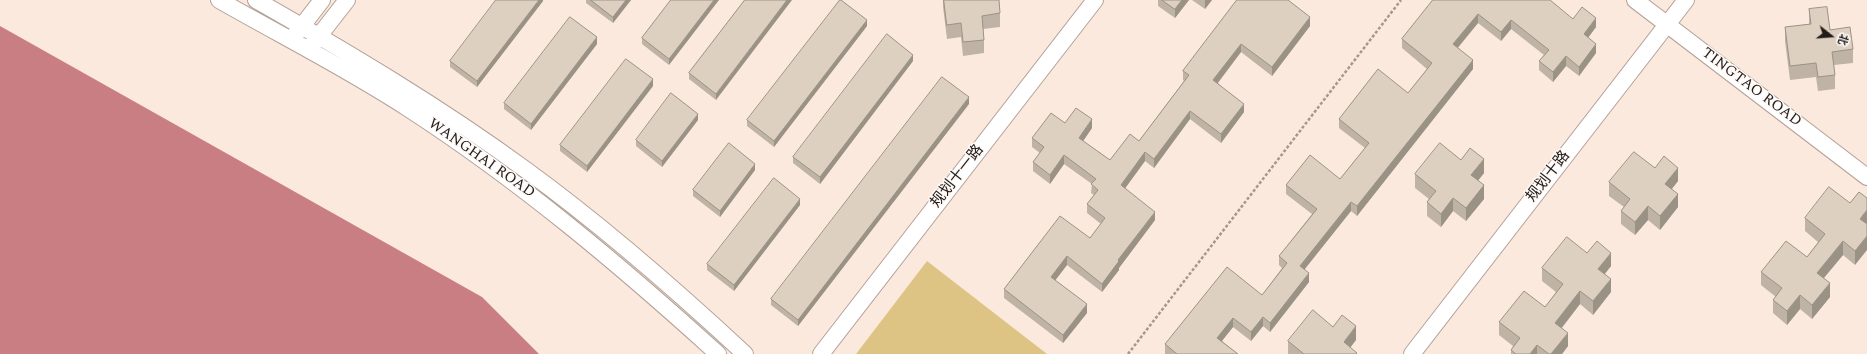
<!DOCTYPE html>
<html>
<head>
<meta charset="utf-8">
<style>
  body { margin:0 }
  #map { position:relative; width:1867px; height:354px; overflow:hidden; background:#fce9de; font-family:Spectral,"Noto Sans SC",serif }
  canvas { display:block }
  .north { position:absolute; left:1811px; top:16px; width:40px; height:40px; -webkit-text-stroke:3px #fdf9f7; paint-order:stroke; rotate:107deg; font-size:11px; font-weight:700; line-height:16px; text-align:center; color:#221b17 }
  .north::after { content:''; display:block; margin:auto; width:14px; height:18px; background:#221b17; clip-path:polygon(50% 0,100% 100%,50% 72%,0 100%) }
</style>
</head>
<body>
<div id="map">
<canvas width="1867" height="354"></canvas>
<div class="north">北</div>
</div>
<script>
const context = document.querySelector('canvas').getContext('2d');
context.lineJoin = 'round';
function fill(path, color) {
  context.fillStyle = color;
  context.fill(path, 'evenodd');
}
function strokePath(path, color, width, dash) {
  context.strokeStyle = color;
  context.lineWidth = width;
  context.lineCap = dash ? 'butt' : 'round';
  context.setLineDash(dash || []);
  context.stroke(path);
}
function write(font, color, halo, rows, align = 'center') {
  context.font = font + ' Spectral,"Noto Sans SC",serif';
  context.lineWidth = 3;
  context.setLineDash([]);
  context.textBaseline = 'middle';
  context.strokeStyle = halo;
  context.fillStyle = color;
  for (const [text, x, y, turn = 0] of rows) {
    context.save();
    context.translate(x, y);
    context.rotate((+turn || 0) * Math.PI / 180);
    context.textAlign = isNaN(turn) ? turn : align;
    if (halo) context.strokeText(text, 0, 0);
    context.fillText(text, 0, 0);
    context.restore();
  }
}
fill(new Path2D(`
  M927 261 1047 354H856Z`), '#ddc484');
fill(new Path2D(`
  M0 26 482 297 539 354H0Z`), '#c97e84');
const minor = new Path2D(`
  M219 0C282 36 348 69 409 109 520 181 620 265 718 354
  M256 0C349 53 440 107 526 170 603 226 675 289 745 354
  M1635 0 1867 177
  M295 35 322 0
  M312 45 347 0
  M821 354 1095 0
  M1412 354 1686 0`);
strokePath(minor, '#b4a298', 18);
strokePath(new Path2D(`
  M1128 354 1401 0`), '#a5978f', 2.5, [3, 2]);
strokePath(minor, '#fff', 16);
fill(new Path2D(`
  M543 0V1L477 87 450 67V61Z
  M586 0H631L613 23 586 3Z
  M671 0 669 65 642 44V38Z
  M745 0 716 100 689 79V73Z
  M943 0H999L1000 13V27L983 29 984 40V53L963 56 961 37 947 39 943 7Z
  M1158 0H1189L1175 18 1158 6Z
  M1192 0H1212L1205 9Z
  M1237 0 1310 26 1272 76 1241 52 1218 83 1244 112 1221 143 1190 119 1154 168 1145 161 1125 188 1155 220 1119 268V270L1102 292 1067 265 1055 280 1087 313 1063 343 1004 298V289L1090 238 1101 224 1087 213V204L1094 195 1091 193 1092 184 1064 164 1050 184 1033 171V162L1040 153 1032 147V138L1092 128 1083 141 1110 160 1139 141 1184 81 1183 80V71Z
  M1433 0 1573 19 1596 27 1588 38 1596 53 1579 76 1566 66 1553 82 1539 70V61L1544 55 1511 29 1501 41 1478 23 1458 48 1473 69 1357 216 1351 211 1304 270 1309 282 1270 332 1263 326 1251 341 1233 327 1222 341 1238 354H1165V344L1262 295 1282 268 1279 265V256L1312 214 1286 194V185L1340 179 1365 148 1339 128V119L1408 93 1427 69 1402 48V39Z
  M1809 9 1830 30 1853 49V63L1834 65 1835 75V89L1818 91 1816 77 1790 80 1785 41V27L1809 24Z
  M867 26 774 147 747 126V120Z
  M597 44 531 130 504 109V103Z
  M913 61 820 184 793 163V157Z
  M653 86 587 172 560 151V145Z
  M969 104 798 326 771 305V299Z
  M698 120 662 167 636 146V140Z
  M1461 160 1484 173 1478 181 1484 199 1466 221 1453 211 1441 227 1427 216V202L1429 199 1415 188V174Z
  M1655 168 1678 181 1672 189 1678 207 1660 230 1648 220 1635 235 1621 224V211L1624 207 1609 196V182Z
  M755 170 720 217 693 196V190Z
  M1859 192 1855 265 1843 255 1824 278 1830 297 1812 319 1800 309 1787 325 1773 313V300L1776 297 1761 285V272L1807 257 1818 242 1805 231V218L1850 203Z
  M800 205 734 291 707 270V264Z
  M1587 253 1611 266 1605 274 1611 292 1593 315 1580 304 1562 328 1568 346 1562 354H1511V350L1513 346 1499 335V322L1545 307 1556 292 1542 281V268Z
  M1333 327 1356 340 1350 348 1357 354H1288V341Z`), '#beb3a5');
fill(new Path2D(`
  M539 0H543V1L477 87V81Z
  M626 0H631L613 23V17Z
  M714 0H719L669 65V59Z
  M787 0H792L716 100V94Z
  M1182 0H1189L1175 18V9Z
  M1205 0H1212L1205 9Z
  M1478 14V23L1453 53V44Z
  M1310 17V26L1272 76V67Z
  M1596 18V27L1584 43V34Z
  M867 20V26L774 147V141Z
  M1511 20V29L1501 41V32Z
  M597 37V44L531 130V124Z
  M1241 44V52L1213 89V80Z
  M1596 44V53L1579 76V67Z
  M913 55V61L820 184V177Z
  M1566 56V66L1553 82V72Z
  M1473 60V69L1357 216V206Z
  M653 79V86L587 172V166Z
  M969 97V104L798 326V320Z
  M1244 104V112L1221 143V134Z
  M1190 111V119L1154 168V159Z
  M698 114V120L662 167V161Z
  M1092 119V128L1079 147V138Z
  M1145 152V161L1121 194V185Z
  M1064 155V164L1050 184V175Z
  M1484 159V173L1471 189V175Z
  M755 164V170L720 217V211Z
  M1678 168V181L1665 197V184Z
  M1484 185V199L1466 221V208Z
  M1678 194V207L1660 230V216Z
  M1453 198V211L1441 227V214Z
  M800 199V205L734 291V285Z
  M1351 202V211L1300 275V266Z
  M1648 206V220L1635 235V222Z
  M1867 210V224L1860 219Z
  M1155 212V220L1119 268V270L1102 292V284L1118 260Z
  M1867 236V250L1855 265V251Z
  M1843 241V255L1817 286V273Z
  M1611 253V266L1598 282V269Z
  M1067 256V265L1051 286V277Z
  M1309 273V282L1270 332V323Z
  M1611 279V292L1593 315V301Z
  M1830 283V297L1812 319V305Z
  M1580 291V304L1555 336V323Z
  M1800 295V309L1787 325V311Z
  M1087 304V313L1063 343V335Z
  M1263 317V326L1251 341V332Z
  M1233 318V327L1217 347V338Z
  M1356 326V340L1345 354 1344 342Z
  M1568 333V346L1562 354H1551Z
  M1537 345V354H1530Z`), '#9b9286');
const building = new Path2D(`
  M496 0H539L477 81 450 61Z
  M591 0H626L613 17Z
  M671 0H714L669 59 642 38Z
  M745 0H787L716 94 689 73Z
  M840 0H841L867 20 774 141 747 120Z
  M944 0H999L1000 13 982 16 984 40 963 42 961 23 947 25Z
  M1162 0H1182L1175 9Z
  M1237 0H1288L1310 17 1272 67 1241 44 1213 80 1244 104 1221 134 1190 111 1154 159 1145 152 1121 185 1155 212 1118 260 1119 261 1102 284 1067 256 1051 277 1087 304 1063 335 1004 289 1060 216 1090 238 1105 218 1087 204 1098 190 1091 184 1096 179 1064 155 1050 175 1033 162 1044 147 1032 138 1051 113 1065 123 1076 108 1092 119 1079 138 1110 160 1130 134 1139 141 1189 75 1183 71Z
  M1433 0H1550L1573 19 1582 7 1596 18 1584 34 1596 44 1579 67 1566 56 1553 72 1539 61 1549 50 1511 20 1501 32 1478 14 1453 44 1473 60 1357 206 1351 202 1300 266 1309 273 1270 323 1263 317 1251 332 1233 318 1217 338 1238 354H1177L1165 344 1227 267 1262 295 1287 263 1279 256 1317 209 1286 185 1310 155 1340 179 1369 143 1339 119 1378 69 1408 93 1432 63 1402 39Z
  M1827 7 1830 30 1850 27 1853 49 1832 52 1835 75 1818 77 1816 63 1790 66 1785 27 1811 24 1809 9Z
  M570 17 597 37 531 124 504 103Z
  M887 34 913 55 820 177 793 157Z
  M626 59 653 79 587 166 560 145Z
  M942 77 969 97 798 320 771 299Z
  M671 93 698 114 662 161 636 140Z
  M729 143 755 164 720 211 693 190Z
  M1440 143 1461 160 1470 148 1484 159 1471 175 1484 185 1466 208 1453 198 1441 214 1427 202 1436 191 1415 174Z
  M1634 152 1655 168 1664 156 1678 168 1665 184 1678 194 1660 216 1648 206 1635 222 1621 211 1630 199 1609 182Z
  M774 178 800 199 734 285 707 264Z
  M1829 187 1850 203 1859 192 1867 198V210L1860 219 1867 224V236L1855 251 1843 241 1817 273 1830 283 1812 305 1800 295 1787 311 1773 300 1782 288 1761 272 1786 241 1807 257 1825 234 1805 218Z
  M1567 237 1587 253 1597 241 1611 253 1598 269 1611 279 1593 301 1580 291 1555 323 1568 333 1551 354H1549L1537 345 1530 354H1516L1511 350 1520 338 1499 322 1524 291 1545 307 1563 284 1542 268Z
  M1313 310 1333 327 1342 315 1356 326 1344 342 1357 353 1355 354H1304L1288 341Z`);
fill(building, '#ddd0c0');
strokePath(building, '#9b9286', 1);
write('15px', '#221b17', '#fdf9f7', [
  ["TINGTAO ROAD",1751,88,37],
  ["WANGHAI ROAD",481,159,35],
  ["规划十一路",958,177,-52],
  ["规划十路",1549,177,-52]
]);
</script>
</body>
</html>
